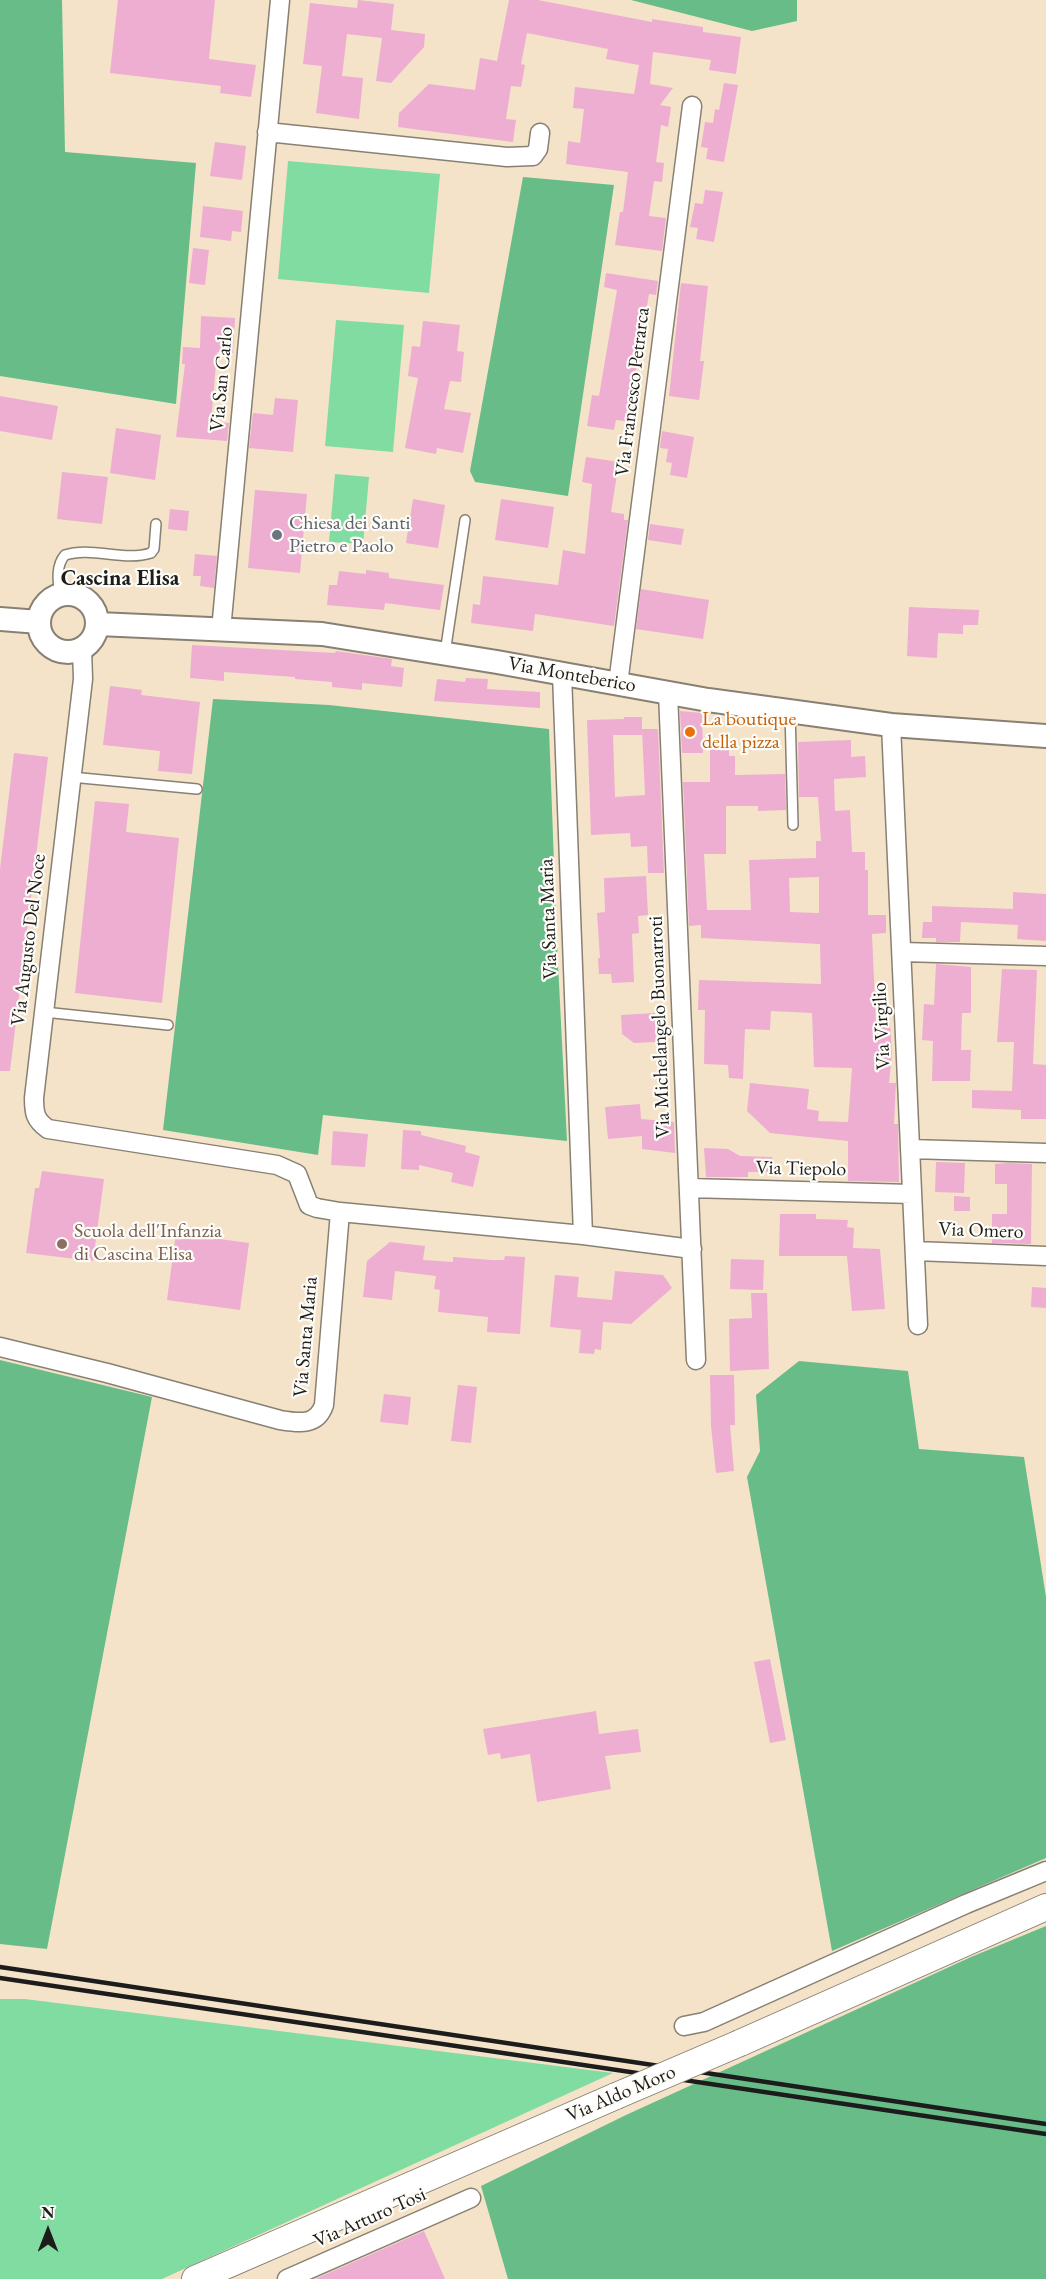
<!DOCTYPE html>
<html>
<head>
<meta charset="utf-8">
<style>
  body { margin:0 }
  #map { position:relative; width:1046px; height:2279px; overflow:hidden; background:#f4e3c9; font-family:"EB Garamond",serif }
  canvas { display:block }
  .north { position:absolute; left:18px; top:2201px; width:60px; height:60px; -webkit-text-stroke:4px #fdfcf7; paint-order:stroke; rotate:0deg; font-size:16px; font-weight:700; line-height:24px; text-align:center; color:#1c1c1c }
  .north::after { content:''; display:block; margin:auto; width:21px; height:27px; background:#1c1c1c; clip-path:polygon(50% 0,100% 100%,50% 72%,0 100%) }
</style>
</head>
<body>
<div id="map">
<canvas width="1046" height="2279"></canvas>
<div class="north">N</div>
</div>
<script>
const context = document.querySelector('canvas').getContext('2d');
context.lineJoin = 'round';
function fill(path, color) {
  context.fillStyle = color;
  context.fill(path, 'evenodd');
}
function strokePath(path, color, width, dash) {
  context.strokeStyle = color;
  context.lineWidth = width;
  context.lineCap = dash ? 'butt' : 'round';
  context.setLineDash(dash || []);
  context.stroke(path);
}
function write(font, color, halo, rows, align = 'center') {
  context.font = font + ' "EB Garamond",serif';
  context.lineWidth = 4.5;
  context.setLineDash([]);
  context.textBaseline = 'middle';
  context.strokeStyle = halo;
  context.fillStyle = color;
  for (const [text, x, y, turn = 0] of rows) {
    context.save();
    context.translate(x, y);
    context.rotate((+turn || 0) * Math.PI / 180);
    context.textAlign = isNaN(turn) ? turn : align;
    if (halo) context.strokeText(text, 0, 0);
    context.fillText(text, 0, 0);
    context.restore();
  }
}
fill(new Path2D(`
  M288 161 440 174 429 293 278 279Z
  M336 320 404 325 393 452 325 446Z
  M335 474 369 477 363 544 329 542Z
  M0 1999H25L613 2073 162 2279H0Z`), '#81dca2');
fill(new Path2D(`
  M0 0H62L65 152 196 163 176 404 0 376Z
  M631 0H797V21L752 31Z
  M523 177 614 185 568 496 475 482 470 471Z
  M213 699 329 705 549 729 557 944 567 1141 323 1115 318 1155 163 1130Z
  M0 1360 152 1397 47 1949 0 1944Z
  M799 1361 908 1371 919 1449 1024 1457 1046 1597V1858L832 1951 747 1477 760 1451 756 1395Z
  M1046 1926V2279H508L481 2186 626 2115 971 1957Z`), '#68bc88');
fill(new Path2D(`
  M118 0H215L209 59 256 65 251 97 220 93 221 86 110 73Z
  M358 0 394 4 391 30 425 34 424 47 391 83 376 81 382 38 347 34 342 76 363 78 359 119 316 113 322 66 303 64 310 3 357 8Z
  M509 0H538L652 22V19L703 27V32L741 37 736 74 709 70 711 60 653 52 650 84 673 88 660 105 671 107 668 127 661 125 656 162 664 163 662 182 654 181 649 216 666 218 662 251 615 245 620 212H623L628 172 566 164 568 141 580 143 584 109 573 108 575 87 634 94 639 65 606 59 608 49 527 33 521 64 525 65 521 87 511 86 506 119 516 120 513 142 398 127 399 113 429 84 475 90 480 58 497 61Z
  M724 83 738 85 724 162 706 159 708 148 701 147 705 122 713 123 715 109 719 110Z
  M215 142 246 146 242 180 210 176Z
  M705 190 723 192 714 242 696 239 698 228 690 227 695 203 703 204Z
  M203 206 243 211 241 232 232 231 231 241 200 237Z
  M193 248 209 250 205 285 189 283Z
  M606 273 658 281 656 295 649 294 635 377H632L625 421 616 420 614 430 587 426 592 395 599 396 617 290 604 287Z
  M681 283 708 286 700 361H704L699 400 669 396Z
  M201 316 235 318 233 353 217 352 211 422 229 423 227 441 176 437 185 364H182L183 347 200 348Z
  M423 321 460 325 457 351 464 352 461 382 450 381 444 409 471 413 463 453 437 448 436 454 405 448 418 378 408 376 412 346 420 347Z
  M0 396 58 406 52 440 0 431Z
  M275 398 298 400 293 452 249 448 253 413 273 415Z
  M116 428 161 435 155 480 110 473Z
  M662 431 694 437 687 478 670 475 672 463 666 462 668 449 660 448Z
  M586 457 619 462 611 512 624 514V520H628L614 626 535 614 533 631 471 623 473 604 480 605 483 576 558 585 563 550 585 554 592 484 582 482Z
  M62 472 108 477 102 524 57 519Z
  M255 490 307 494 300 573 248 568Z
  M413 499 445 505 438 548 406 543Z
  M501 499 554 507 548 548 495 540Z
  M170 509 189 511 187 531 168 529Z
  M650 524 684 529 681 545 648 540Z
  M195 554 217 556 214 588 200 586 201 576H193Z
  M366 570 389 573V578L444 585 440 610 385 603 384 610 327 605 329 585H337L339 571 366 574Z
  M641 589 709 600 703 639 636 629Z
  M909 607 979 610 978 625H963V634L938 633 937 658 907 656Z
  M192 645 335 653 336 651 392 659 391 666 404 668 402 687 362 683V690L332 687V682L295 679V677L224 672V681L190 678Z
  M466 678 488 679 487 689 540 692V708L434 701 437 679 465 682Z
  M110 686 142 690 141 695 200 702 192 774 158 771 160 751 103 745Z
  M680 711 702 713 703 753H682Z
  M624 717H642V729H658L664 873H648L647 846 631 847 630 833 591 835 587 720 624 719ZM642 730 645 795 615 797 613 735H642Z
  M710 740H729V756H735V775L785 774 786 810 758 811V806H726V854H704L707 910H751L749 860 816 858V841H821L818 797H799L798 742 851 740V757L865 756 866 777 834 779 835 811 850 810 852 852H865V870H868V915H886V933L872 934 876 1024 890 1023 892 1054 889 1083H896L894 1124H898L899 1182 848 1181V1141L770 1133 747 1111 750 1083 809 1089 807 1109 819 1111 818 1121 848 1122 852 1068 814 1067 812 1013 771 1011 770 1030 745 1029 743 1079 729 1078 728 1065 704 1064 705 1010H698L699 980 821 984 820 944 701 938V925L689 926 683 782H710ZM819 877V913L790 912 789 878Z
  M14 753 48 757 10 1071H0V869Z
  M95 801 129 804 126 832 179 838 162 1003 75 993Z
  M646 876 648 915 638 916 639 933 632 934 634 982 612 983 611 974H599L598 958H600L597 913 605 912 604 878Z
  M1013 892 1046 894V941L1017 939 1018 925 961 922 960 942H936V938H922L923 922H932V906L1013 909Z
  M936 964 971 967V1013H962L961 1050H971L970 1081H932L933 1041 922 1040 924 1004 934 1005Z
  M1002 969 1037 970 1033 1064 1046 1065V1119H1021V1110L972 1108V1090L1012 1091 1014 1042H997Z
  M655 1013 656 1042 634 1043 622 1034 621 1015Z
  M640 1104 641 1119 674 1122 675 1153 642 1149V1136L608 1139 605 1107Z
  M403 1130 421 1131V1135L466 1146 465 1152 480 1156 473 1187 451 1182 453 1173 419 1165V1170L401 1169Z
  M333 1131 368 1134 365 1167 331 1165Z
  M704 1148 728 1149 740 1156 772 1157 771 1172H748V1177H706Z
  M936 1162 965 1163 964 1193 935 1192Z
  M1007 1163 1032 1164 1031 1244 992 1243V1214H1007V1184H995V1164Z
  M42 1171 104 1179 93 1261 26 1253 35 1188H39Z
  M954 1196 970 1197V1211H954Z
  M780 1214H816V1219L848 1220 847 1227 854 1228 853 1248 880 1249 885 1309 852 1311 847 1256H779Z
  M176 1233 249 1243 240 1310 167 1300Z
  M390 1242 425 1246 423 1260 453 1262V1257L492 1260H504L505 1256 525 1257 520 1334 487 1332 488 1317 438 1312 440 1290 434 1289 436 1276 395 1271 392 1300 363 1297 367 1261Z
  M731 1259 764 1260 763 1290 730 1289Z
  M615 1271 663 1275 672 1288 631 1324 603 1322 601 1350 595 1349 594 1354 579 1353 581 1330 550 1327 555 1275 579 1277 577 1297 612 1300Z
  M1032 1287 1046 1288V1308L1031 1307Z
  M751 1293H767L769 1369 730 1371 729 1319 752 1318Z
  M710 1375H734L735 1425H730L734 1471 716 1473 711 1426Z
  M458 1385 477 1387 471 1443 451 1441Z
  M384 1394 411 1397 408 1425 380 1422Z
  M770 1659 786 1740 770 1743 754 1662Z
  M596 1711 599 1734 638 1729 641 1752 605 1756 611 1789 537 1802 530 1754 501 1759 500 1753 488 1755 483 1729Z
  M424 2231 445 2279H315Z`), '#edaed1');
const service = new Path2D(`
  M61 595C57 582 56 565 65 555 92 546 123 562 151 553L154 549 156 524
  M445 653 465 520
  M790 711 793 825
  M71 777 197 789
  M44 1012 168 1025`);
const minor = new Path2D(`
  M267 132 507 157 533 156 538 149 540 133
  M221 630 280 0
  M82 648 83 679 34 1098C34 1113 35 1120 48 1129L277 1165 297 1174 309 1205 317 1208 340 1212
  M562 674 583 1235
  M618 684 692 106
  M668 693 696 1360
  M891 725 918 1325
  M902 952 1046 956
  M910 1149 1046 1153
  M689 1188 912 1194
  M915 1251 1046 1256
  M0 1347 107 1373 280 1420C299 1423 317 1426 324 1405L340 1212 583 1235 692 1249
  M684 2026 704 2022 966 1904 1046 1871
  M287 2279 471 2198`);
const tertiary = new Path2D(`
  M39 623a29 29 0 1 1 58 0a29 29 0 1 1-58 0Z
  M0 619 39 622
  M98 624 322 634 497 662 708 700 891 725 1046 736`);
const secondary = new Path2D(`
  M740 2043 1046 1907
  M195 2279 616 2096`);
strokePath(service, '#888072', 12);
strokePath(minor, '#888072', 21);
strokePath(tertiary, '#888072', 26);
strokePath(secondary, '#888072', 28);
strokePath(service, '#fff', 9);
strokePath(minor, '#fff', 18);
strokePath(tertiary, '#fff', 22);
strokePath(secondary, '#fff', 26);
strokePath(new Path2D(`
  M0 1967 1046 2124
  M0 1978 1046 2134`), '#1c1c1c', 4.5);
const secondaryBridge = new Path2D(`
  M616 2096 740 2043`);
strokePath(secondaryBridge, '#888072', 28, []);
strokePath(secondaryBridge, '#fff', 26);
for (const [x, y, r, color] of [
  [277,535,6,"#6b7280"],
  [690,732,6,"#e8710a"],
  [62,1244,6,"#8d6e63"]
]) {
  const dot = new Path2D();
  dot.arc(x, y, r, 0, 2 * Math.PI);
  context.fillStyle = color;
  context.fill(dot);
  strokePath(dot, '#fdfcf7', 2);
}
write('20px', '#1c1c1c', '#fdfcf7', [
  ["Via San Carlo",222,379,-85],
  ["Via Francesco Petrarca",633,392,-83],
  ["Via Monteberico",572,675,10],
  ["Via Santa Maria",549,919,-92],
  ["Via Augusto Del Noce",29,940,-83],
  ["Via Virgilio",882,1026,-93],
  ["Via Michelangelo Buonarroti",660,1027,-92],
  ["Via Tiepolo",801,1169,1],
  ["Via Omero",981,1231,2],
  ["Via Santa Maria",306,1337,-85],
  ["Via Aldo Moro",621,2094,-23],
  ["Via Arturo Tosi",370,2218,-24]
]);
write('20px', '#5b616d', '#fdfcf7', [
  ["Chiesa dei Santi",289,524],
  ["Pietro e Paolo",289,547]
], 'left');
write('20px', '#c56008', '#fdfcf7', [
  ["La boutique",702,720],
  ["della pizza",702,743]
], 'left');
write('20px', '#785e54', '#fdfcf7', [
  ["Scuola dell'Infanzia",74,1232],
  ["di Cascina Elisa",74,1255]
], 'left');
write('bold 22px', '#1c1c1c', '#fdfcf7', [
  ["Cascina Elisa",120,579]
]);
</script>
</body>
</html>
